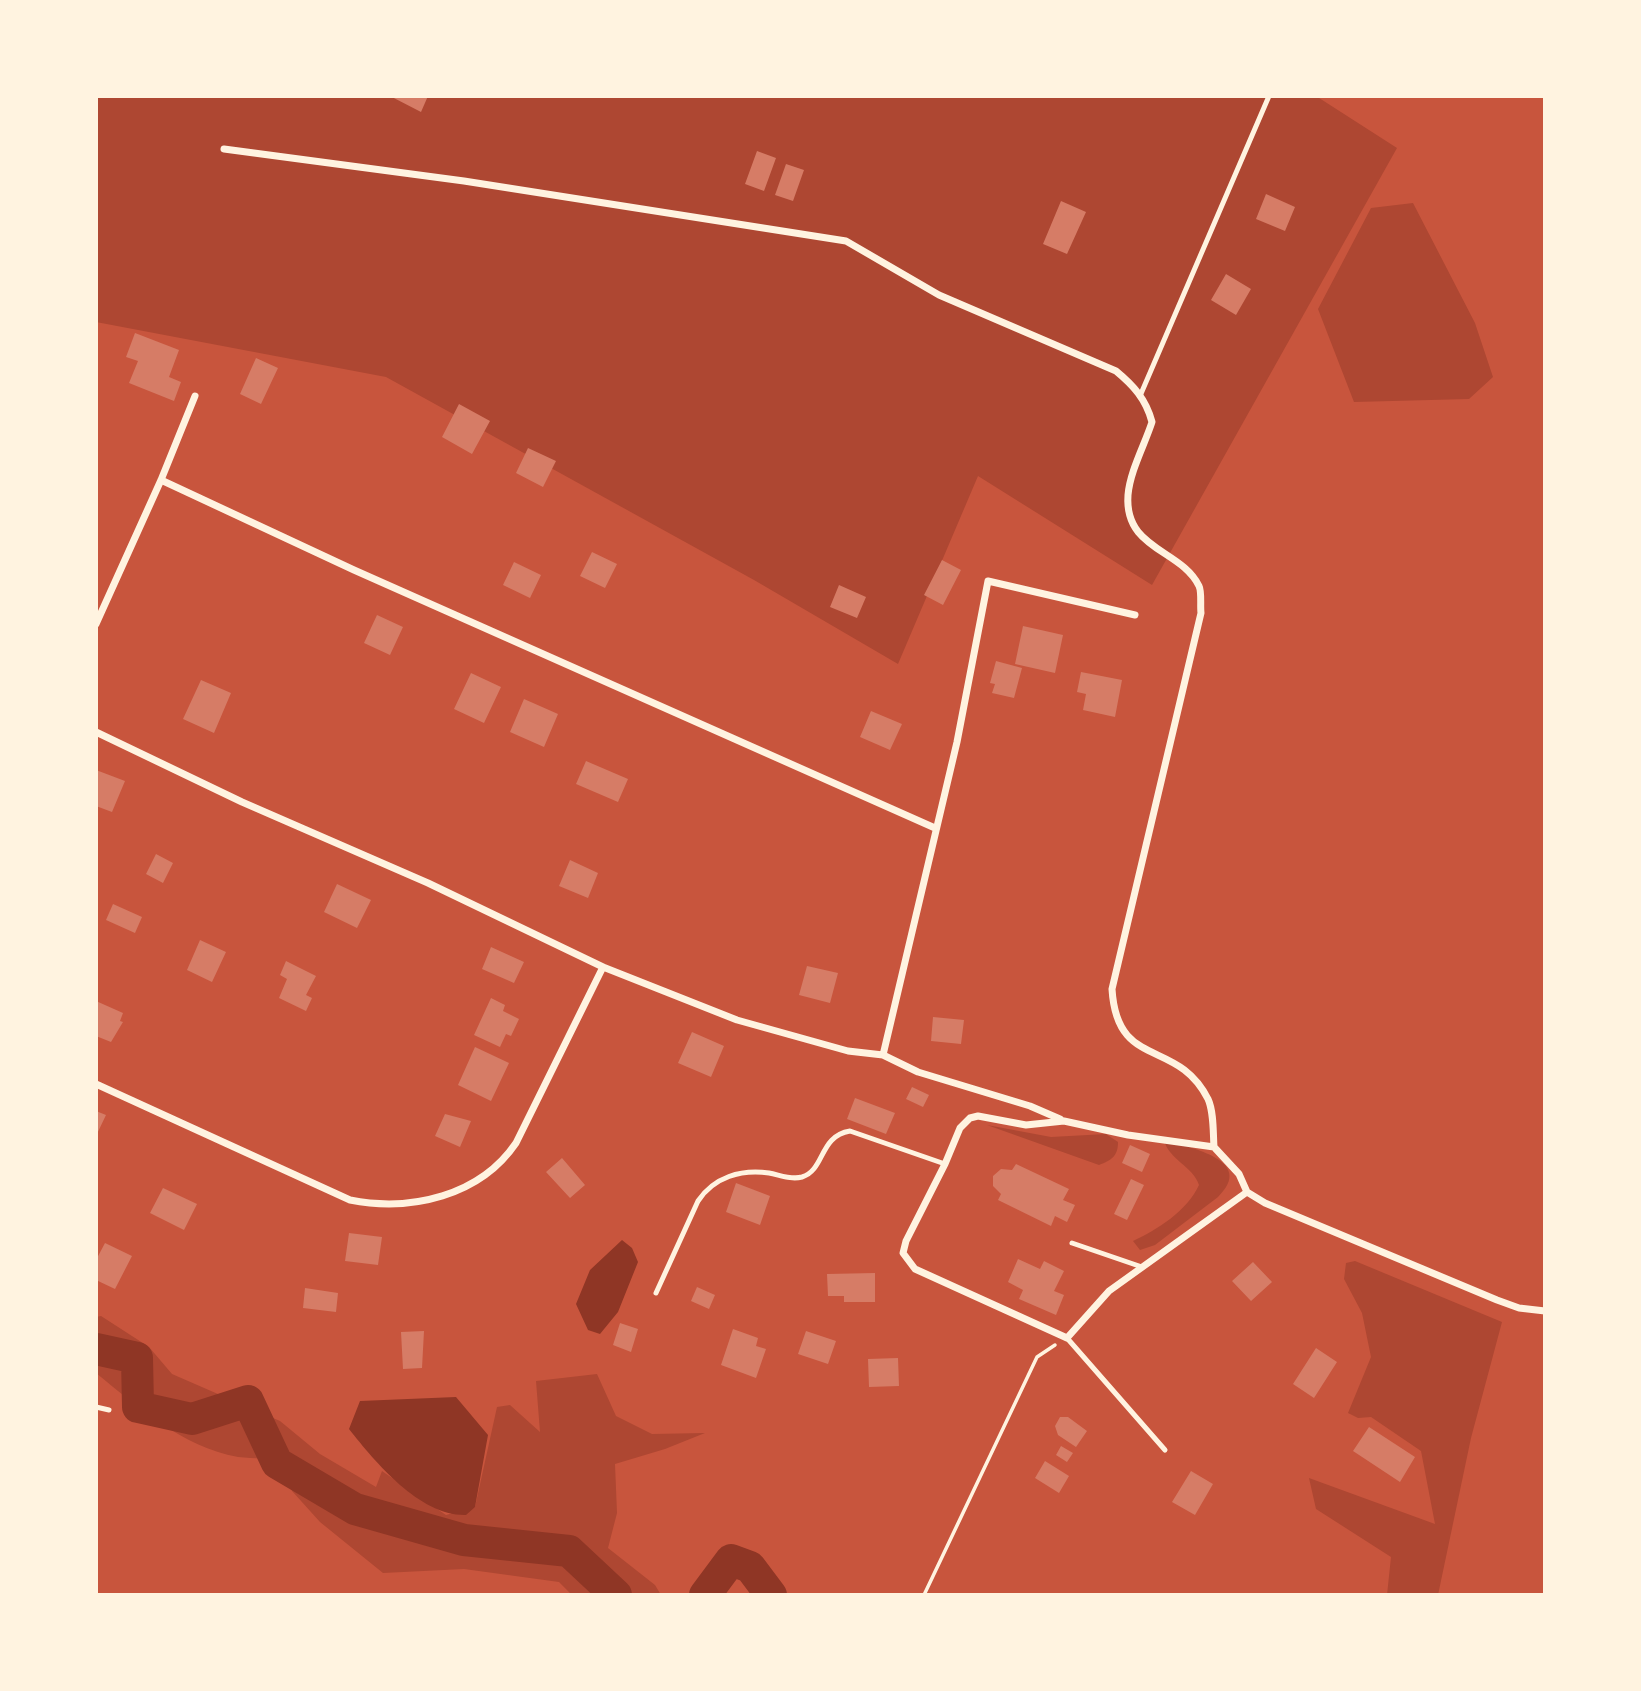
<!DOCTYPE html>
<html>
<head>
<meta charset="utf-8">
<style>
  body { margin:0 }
  #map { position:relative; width:1641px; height:1691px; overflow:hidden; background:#c8553d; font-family:"PT Sans Narrow",sans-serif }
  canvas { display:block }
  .frame { position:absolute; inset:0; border:98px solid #fff3e0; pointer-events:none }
</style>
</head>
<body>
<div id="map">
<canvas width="1641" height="1691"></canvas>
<div class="frame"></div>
</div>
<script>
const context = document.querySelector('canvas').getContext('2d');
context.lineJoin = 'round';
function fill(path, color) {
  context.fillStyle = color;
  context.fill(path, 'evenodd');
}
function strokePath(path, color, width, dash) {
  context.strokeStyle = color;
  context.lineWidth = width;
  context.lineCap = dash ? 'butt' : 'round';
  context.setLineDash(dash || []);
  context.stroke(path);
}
fill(new Path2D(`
  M96 96H1316L1397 148 1152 585 978 476 898 664 754 580 386 377 96 322Z
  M1413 203 1475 323 1493 377 1469 399 1354 402 1318 309 1371 208Z
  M987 1125 1051 1137 1106 1134 1118 1142C1118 1156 1112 1160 1099 1165Z
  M1164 1140C1191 1148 1256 1160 1218 1197L1155 1245 1140 1250 1133 1241C1157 1230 1187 1211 1199 1185 1193 1166 1169 1160 1164 1140Z
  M1355 1261 1502 1322 1471 1438 1438 1595H1387L1391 1557 1316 1509 1309 1478 1435 1524 1421 1451 1371 1417 1358 1418 1348 1413 1371 1357 1362 1313 1344 1279 1346 1263Z
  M101 1316 149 1347 172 1374 280 1421 320 1454 376 1487 382 1471 446 1515 475 1507 497 1407 510 1405 540 1432 536 1381 597 1374 616 1416 652 1434 705 1433 665 1449 615 1464 617 1513 608 1548 655 1585 661 1595H572L559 1582 464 1569 383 1573 320 1522 292 1491 287 1459C271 1458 254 1459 238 1457 181 1446 139 1408 96 1373V1317Z`), '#ae4732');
fill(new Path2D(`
  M622 1240 632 1248 638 1262 618 1312 600 1334 588 1330 576 1304 590 1270Z
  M456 1397 488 1435 475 1507 466 1515C420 1516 376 1463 349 1429L360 1401Z`), '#8f3625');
strokePath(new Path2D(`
  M96 1349 137 1358 138 1407 192 1419 248 1401 277 1463 355 1509 464 1540 569 1551 616 1595
  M705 1595 731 1560 750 1567 771 1595`), '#8f3625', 32);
fill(new Path2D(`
  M390 96H428L421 112Z
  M757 151 776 158 764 191 745 184Z
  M786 164 804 170 793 201 775 195Z
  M1266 194 1295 207 1285 231 1256 219Z
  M1061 201 1086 212 1067 254 1043 244Z
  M1226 274 1251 289 1236 315 1211 300Z
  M135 333 179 350 169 377 181 382 174 401 129 383 138 361 126 357Z
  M256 358 278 368 261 404 240 394Z
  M459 404 490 421 472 454 442 437Z
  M528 448 556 461 543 487 516 473Z
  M592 552 617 564 605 588 580 576Z
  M942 560 961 570 943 605 924 595Z
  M514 562 541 575 530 598 503 585Z
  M839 585 866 597 857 618 830 607Z
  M377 615 403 627 390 655 364 643Z
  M1023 626 1063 635 1055 673 1015 664Z
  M996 661 1022 668 1014 698 992 693 995 684 990 683Z
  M1081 672 1122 680 1115 717 1083 710 1086 694 1077 692Z
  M471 673 501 687 484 723 454 709Z
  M201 680 231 693 214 733 183 719Z
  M524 699 558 714 544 747 510 732Z
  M871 711 902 724 890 750 860 737Z
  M586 761 628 779 618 802 576 784Z
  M96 770 125 781 112 812 96 806Z
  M156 854 173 863 163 883 146 874Z
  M570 860 598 873 588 898 559 886Z
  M337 884 371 900 357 928 324 912Z
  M113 904 142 917 135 933 106 920Z
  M200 940 226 952 212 982 187 970Z
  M491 947 524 962 514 983 482 969Z
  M286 961 316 976 306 995 312 998 306 1011 279 998 287 979 280 975Z
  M807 966 838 973 830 1003 799 995Z
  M491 998 505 1005 503 1011 519 1019 511 1036 506 1034 500 1047 474 1035Z
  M96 1001 123 1013 120 1021 123 1022 111 1042 96 1036Z
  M933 1017 964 1020 961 1044 931 1041Z
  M692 1032 724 1046 711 1077 678 1063Z
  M475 1047 509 1063 491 1101 458 1085Z
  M912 1087 929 1095 923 1107 906 1099Z
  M855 1098 895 1113 886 1134 847 1119Z
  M96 1111 106 1115 96 1136Z
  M445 1114 471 1121 460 1147 435 1136Z
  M1130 1145 1150 1154 1142 1172 1122 1163Z
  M562 1158 585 1185 570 1198 546 1172Z
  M1016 1164 1069 1189 1063 1200 1075 1205 1067 1222 1055 1216 1051 1226 998 1200 1001 1194 993 1186V1176L1001 1169 1012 1170Z
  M1131 1179 1144 1185 1127 1220 1114 1214Z
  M736 1183 770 1196 760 1225 726 1212Z
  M163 1188 197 1204 184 1230 150 1213Z
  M349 1233 382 1237 378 1265 345 1261Z
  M105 1243 132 1256 115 1289 96 1280V1260Z
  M1018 1259 1040 1269 1044 1261 1064 1271 1054 1291 1064 1295 1056 1315 1019 1299 1023 1290 1008 1282Z
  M1253 1262 1272 1282 1251 1301 1232 1281Z
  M875 1273V1302H844V1296H828L827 1274Z
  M697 1287 715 1295 709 1309 691 1301Z
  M305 1288 338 1293 336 1312 303 1308Z
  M620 1323 638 1329 631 1352 613 1345Z
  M733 1329 758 1338 756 1346 766 1349 756 1378 721 1365Z
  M424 1331 422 1368 403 1369 401 1332Z
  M806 1331 836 1341 828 1364 798 1354Z
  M1316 1348 1337 1362 1314 1398 1293 1384Z
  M898 1358 899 1386 869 1387 868 1359Z
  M1060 1417H1068L1087 1431 1076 1447 1058 1435 1055 1426Z
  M1369 1427 1415 1457 1400 1482 1353 1451Z
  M1061 1446 1073 1453 1067 1462 1056 1455Z
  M1045 1461 1069 1476 1059 1493 1035 1478Z
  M1191 1471 1213 1484 1195 1515 1172 1502Z`), '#d67c66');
strokePath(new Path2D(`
  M924 1595 1037 1357 1055 1345`), '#fff3e0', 3.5);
strokePath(new Path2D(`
  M1140 396 1269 96
  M1072 1243 1142 1267
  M656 1293 698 1201C714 1177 741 1169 769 1173 780 1175 791 1180 802 1177 825 1170 819 1136 850 1131L945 1164
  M1067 1338 1165 1450
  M96 1407 109 1410`), '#fff3e0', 5);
strokePath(new Path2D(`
  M224 149 464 181 846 241 939 295 1116 371C1133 385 1146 399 1152 422 1145 444 1130 471 1128 495 1124 550 1181 549 1199 586 1202 592 1200 605 1201 613L1112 989C1117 1071 1177 1037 1208 1099 1214 1112 1213 1133 1214 1147
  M161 480 354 570 935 828
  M96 624 161 480 195 396
  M96 732 242 802 428 883 603 967 737 1020 848 1051 883 1055 918 1072 1030 1106 1060 1119
  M883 1055 957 742 988 581 1135 615
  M96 1084 350 1200C411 1212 480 1196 516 1143L603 967
  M1247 1192 1109 1291 1067 1338 915 1269 903 1253 906 1241 945 1164 960 1128 970 1118 978 1116 1026 1125 1064 1121 1128 1135 1214 1147 1239 1174 1247 1192 1265 1203 1497 1300 1519 1308 1545 1311`), '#fff3e0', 7);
</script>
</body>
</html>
